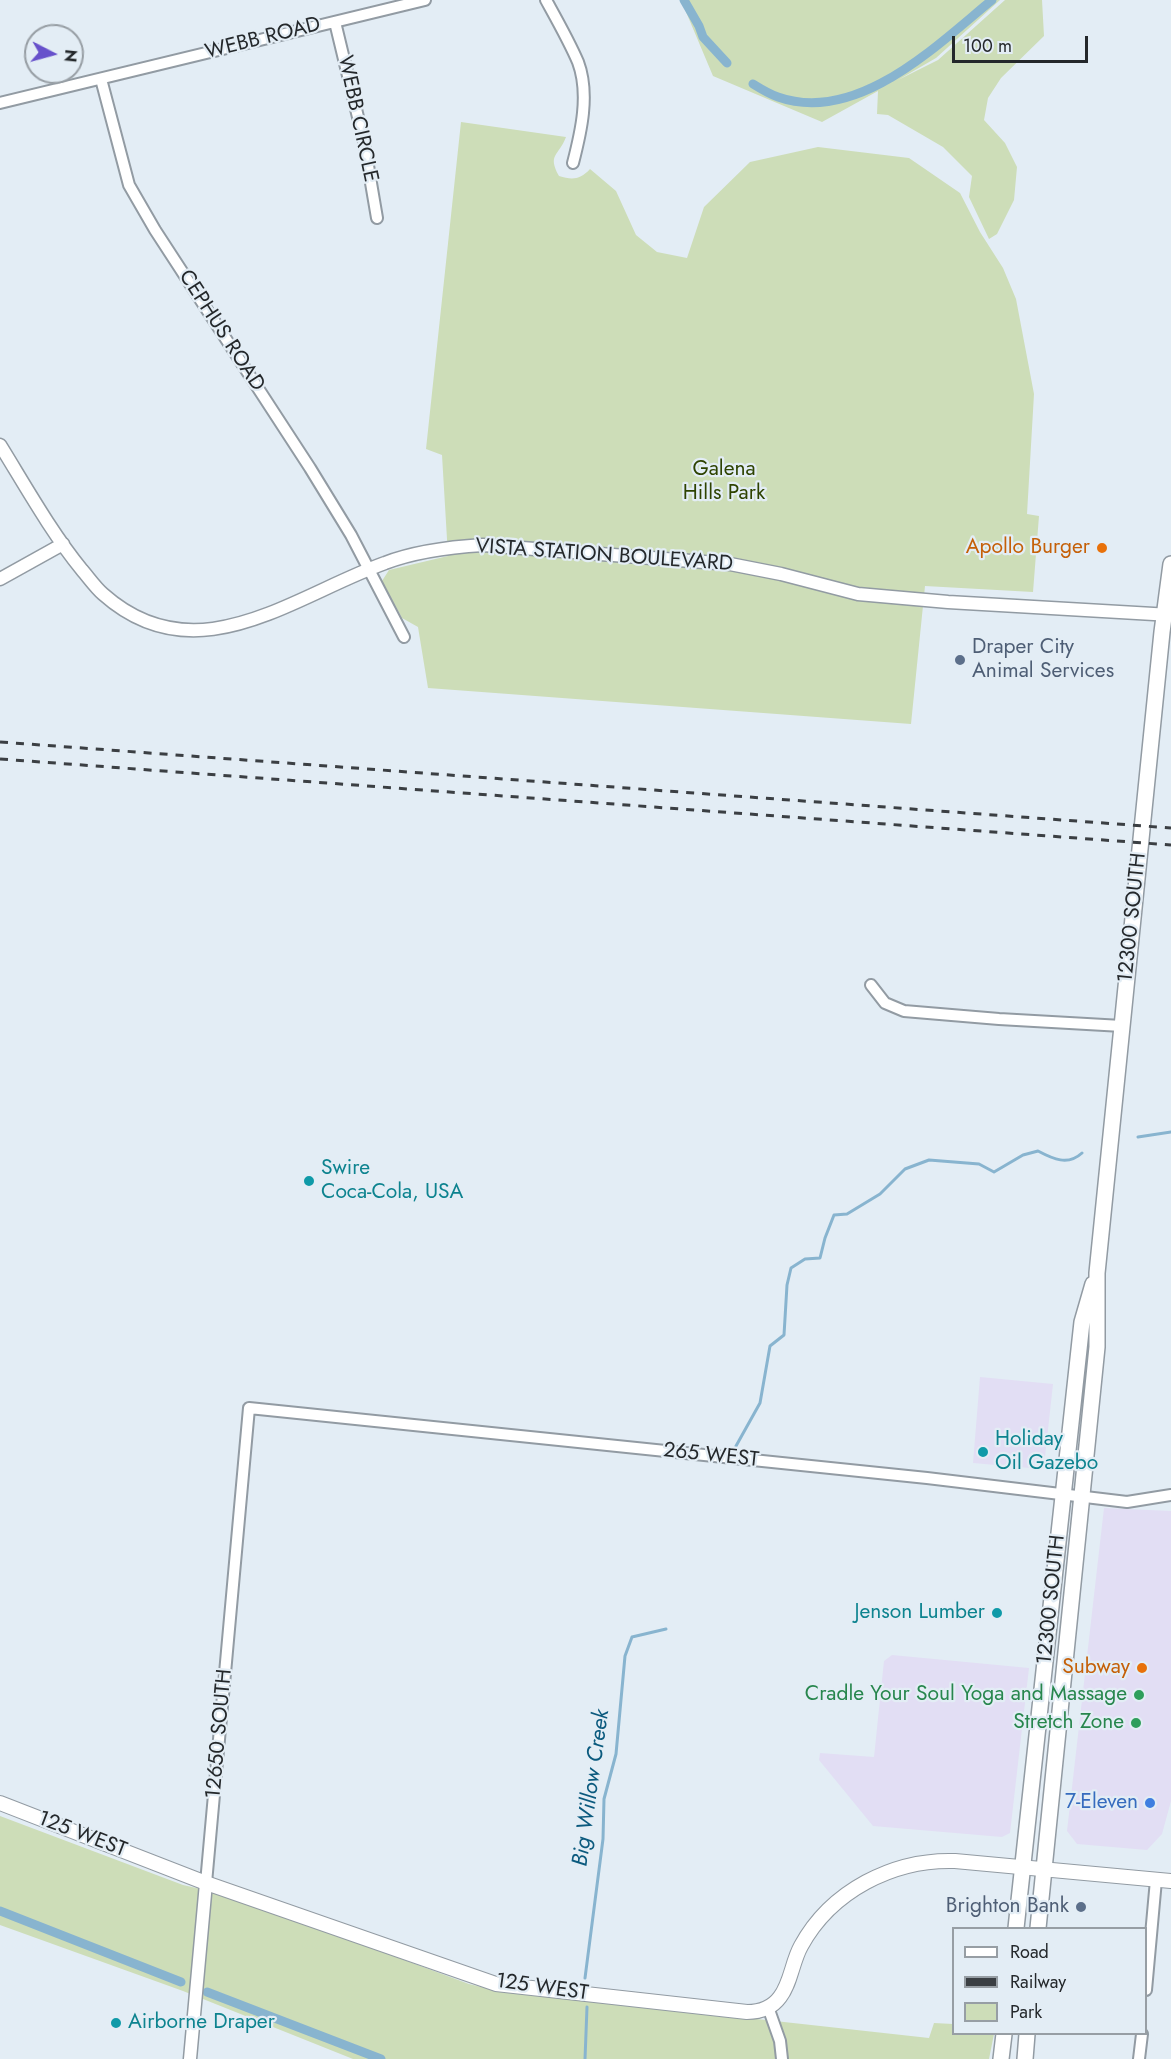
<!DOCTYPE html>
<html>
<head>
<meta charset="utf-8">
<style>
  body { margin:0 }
  #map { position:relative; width:1171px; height:2059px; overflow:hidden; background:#e3edf5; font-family:Jost,sans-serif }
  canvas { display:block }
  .legend { position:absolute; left:952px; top:1927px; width:195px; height:108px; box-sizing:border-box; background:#e3edf5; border:2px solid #979ea4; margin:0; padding:8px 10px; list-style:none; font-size:18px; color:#24282b }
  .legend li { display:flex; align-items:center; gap:12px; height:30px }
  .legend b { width:30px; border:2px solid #979ea4 }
  .north { position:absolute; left:24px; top:24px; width:60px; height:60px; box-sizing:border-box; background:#e3edf5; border:2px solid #979ea4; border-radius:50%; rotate:96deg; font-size:16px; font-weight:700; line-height:24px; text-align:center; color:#24282b }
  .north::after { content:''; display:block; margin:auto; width:21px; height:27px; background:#6751cb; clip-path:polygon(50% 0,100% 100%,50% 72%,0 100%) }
  .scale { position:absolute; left:952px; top:36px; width:136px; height:27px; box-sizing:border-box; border:3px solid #24282b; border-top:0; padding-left:8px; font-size:18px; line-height:21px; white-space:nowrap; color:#24282b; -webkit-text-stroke:4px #e3edf5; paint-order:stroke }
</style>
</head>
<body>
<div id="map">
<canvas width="1171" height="2059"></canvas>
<ul class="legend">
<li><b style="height:8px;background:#fff"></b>Road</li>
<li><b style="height:8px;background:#3b3f43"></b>Railway</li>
<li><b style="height:16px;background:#cdddb8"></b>Park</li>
</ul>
<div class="north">N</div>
<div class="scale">100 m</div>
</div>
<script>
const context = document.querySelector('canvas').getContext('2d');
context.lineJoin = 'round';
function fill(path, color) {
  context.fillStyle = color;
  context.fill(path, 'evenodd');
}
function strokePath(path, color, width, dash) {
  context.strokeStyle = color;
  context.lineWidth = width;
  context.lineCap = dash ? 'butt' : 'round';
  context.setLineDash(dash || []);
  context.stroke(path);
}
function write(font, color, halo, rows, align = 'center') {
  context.font = font + ' Jost,sans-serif';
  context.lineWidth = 4.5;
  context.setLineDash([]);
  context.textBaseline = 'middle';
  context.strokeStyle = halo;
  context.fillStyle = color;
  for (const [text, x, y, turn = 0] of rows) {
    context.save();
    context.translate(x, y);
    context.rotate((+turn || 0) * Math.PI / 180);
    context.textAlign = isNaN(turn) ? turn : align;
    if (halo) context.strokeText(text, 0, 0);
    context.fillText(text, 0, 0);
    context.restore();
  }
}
fill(new Path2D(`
  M980 1377 1053 1384 1044 1466 1041 1469 973 1463Z
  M1104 1508 1171 1511V1801L1162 1834 1147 1850 1077 1844 1067 1831Z
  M892 1655 1029 1668 1010 1833 1002 1837 873 1826 819 1760 820 1753 874 1757 884 1661Z`), '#e2def4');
fill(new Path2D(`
  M681 0H1000L936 58 898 80 938 60 1005 0H1042L1044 36 1001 78 988 98 984 120 1005 143 1017 167 1014 200 997 234 989 239 969 197 972 176 943 147 888 115 877 114 878 91 822 122 713 76Z
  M461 122 566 137C559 156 547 154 559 176 572 180 580 180 590 169L616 191 636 235 657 252 687 258 704 207 750 162 818 147 909 158 960 193 980 232 1003 268 1016 299 1034 394 1027 514 1039 516 1033 592 925 586 911 724 428 688 418 627 402 618 382 581 389 570 448 556 442 455 426 449Z
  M0 1816 183 1885 232 1896 469 1984 494 1990 929 2038 934 2023 953 2024 954 2034H994L989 2059H353L183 1991 0 1925Z`), '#cdddb8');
strokePath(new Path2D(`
  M1138 1137 1171 1132
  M736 1446 760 1403 770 1346 784 1335 787 1285 791 1268 805 1259 820 1258 825 1238 834 1215 847 1214 880 1194 905 1169 929 1160 979 1164 994 1172 1023 1155 1038 1151C1053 1159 1068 1166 1082 1153
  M585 1978 603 1839 604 1799 616 1754 625 1656 632 1637 666 1629
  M585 2059 587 2007`), '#88b4cf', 3);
strokePath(new Path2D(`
  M684 0 699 26 703 37 727 63
  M753 84C761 89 769 94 778 97 857 125 937 45 992 0
  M0 1911 181 1982
  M207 1992 381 2059`), '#88b4cf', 9);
const minor = new Path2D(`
  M546 0C557 20 569 41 578 62 590 94 581 132 573 163
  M335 22 364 142 377 218
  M101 79 129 185 155 230 310 468 351 535 404 637
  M0 103 425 0
  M871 985 885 1003 904 1011 999 1019 1122 1026
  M206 1883 249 1408 927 1478 1127 1502 1171 1495
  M1146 1990 1156 1880
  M768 2007 780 2041 782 2059
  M1139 2059 1142 2034`);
const tertiary = new Path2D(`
  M0 445C26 487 51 532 82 570 89 578 95 587 103 594 196 677 293 596 385 563 416 551 451 547 483 545L730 564 781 574 858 594 948 602 1171 615
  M0 579 63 544
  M190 2059 206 1883`);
const secondary = new Path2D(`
  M0 1803 206 1883 496 1984 747 2012C760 2012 772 2008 780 1997 791 1983 792 1962 801 1946 831 1891 893 1859 955 1861L1171 1881`);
const primary = new Path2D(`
  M1016 1928 1082 1322 1093 1284
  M1038 1928 1097 1347V1273L1162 632 1171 564
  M1001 2059 1004 2034
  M1025 2059 1027 2034`);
strokePath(minor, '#929ba3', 14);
strokePath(tertiary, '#929ba3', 15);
strokePath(secondary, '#929ba3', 16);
strokePath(primary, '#929ba3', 18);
strokePath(minor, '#fff', 10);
strokePath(tertiary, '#fff', 12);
strokePath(secondary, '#fff', 14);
strokePath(primary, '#fff', 15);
strokePath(new Path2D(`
  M0 742 1171 828
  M0 759 1171 845`), '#3b3f43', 3, [8, 8]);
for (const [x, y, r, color] of [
  [1102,548,6,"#e8710a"],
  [960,660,6,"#5c6f8a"],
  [309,1181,6,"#0f9aa8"],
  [983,1452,6,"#0f9aa8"],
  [997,1613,6,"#0f9aa8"],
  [1142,1668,6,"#e8710a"],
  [1139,1695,6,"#2e9e5b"],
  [1136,1723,6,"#2e9e5b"],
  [1150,1803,6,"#3f7fe0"],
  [1081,1907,6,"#5c6f8a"],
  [116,2023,6,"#0f9aa8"]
]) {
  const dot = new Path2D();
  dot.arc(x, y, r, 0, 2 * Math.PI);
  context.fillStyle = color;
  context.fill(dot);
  strokePath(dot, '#e3edf5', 2);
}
write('21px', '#24282b', '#e3edf5', [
  ["WEBB ROAD",263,39,-14],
  ["WEBB CIRCLE",357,119,78],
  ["CEPHUS ROAD",221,331,57],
  ["VISTA STATION BOULEVARD",604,556,4],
  ["12300 SOUTH",1133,918,-84],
  ["265 WEST",711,1456,6],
  ["12300 SOUTH",1052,1600,-84],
  ["12650 SOUTH",220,1734,-85],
  ["125 WEST",82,1835,21],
  ["125 WEST",542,1988,8]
]);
write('21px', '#2e4300', '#e3edf5', [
  ["Galena",724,470],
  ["Hills Park",724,494]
]);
write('21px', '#c56008', '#e3edf5', [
  ["Apollo Burger",1090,548],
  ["Subway",1130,1668]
], 'right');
write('21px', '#4e5e75', '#e3edf5', [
  ["Draper City",972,648],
  ["Animal Services",972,672],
  ["Brighton Bank",1069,1907,"right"]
], 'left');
write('21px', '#0d838f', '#e3edf5', [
  ["Swire",321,1169],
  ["Coca-Cola, USA",321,1193],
  ["Holiday",995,1440],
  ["Oil Gazebo",995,1464],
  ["Jenson Lumber",985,1613,"right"],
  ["Airborne Draper",128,2023]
], 'left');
write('21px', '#27864d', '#e3edf5', [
  ["Cradle Your Soul Yoga and Massage",1127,1695],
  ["Stretch Zone",1124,1723]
], 'right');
write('21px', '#366cbe', '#e3edf5', [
  ["7-Eleven",1138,1803]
], 'right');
write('italic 22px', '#0b5a7e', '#e3edf5', [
  ["Big Willow Creek",592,1788,-82]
]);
</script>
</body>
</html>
